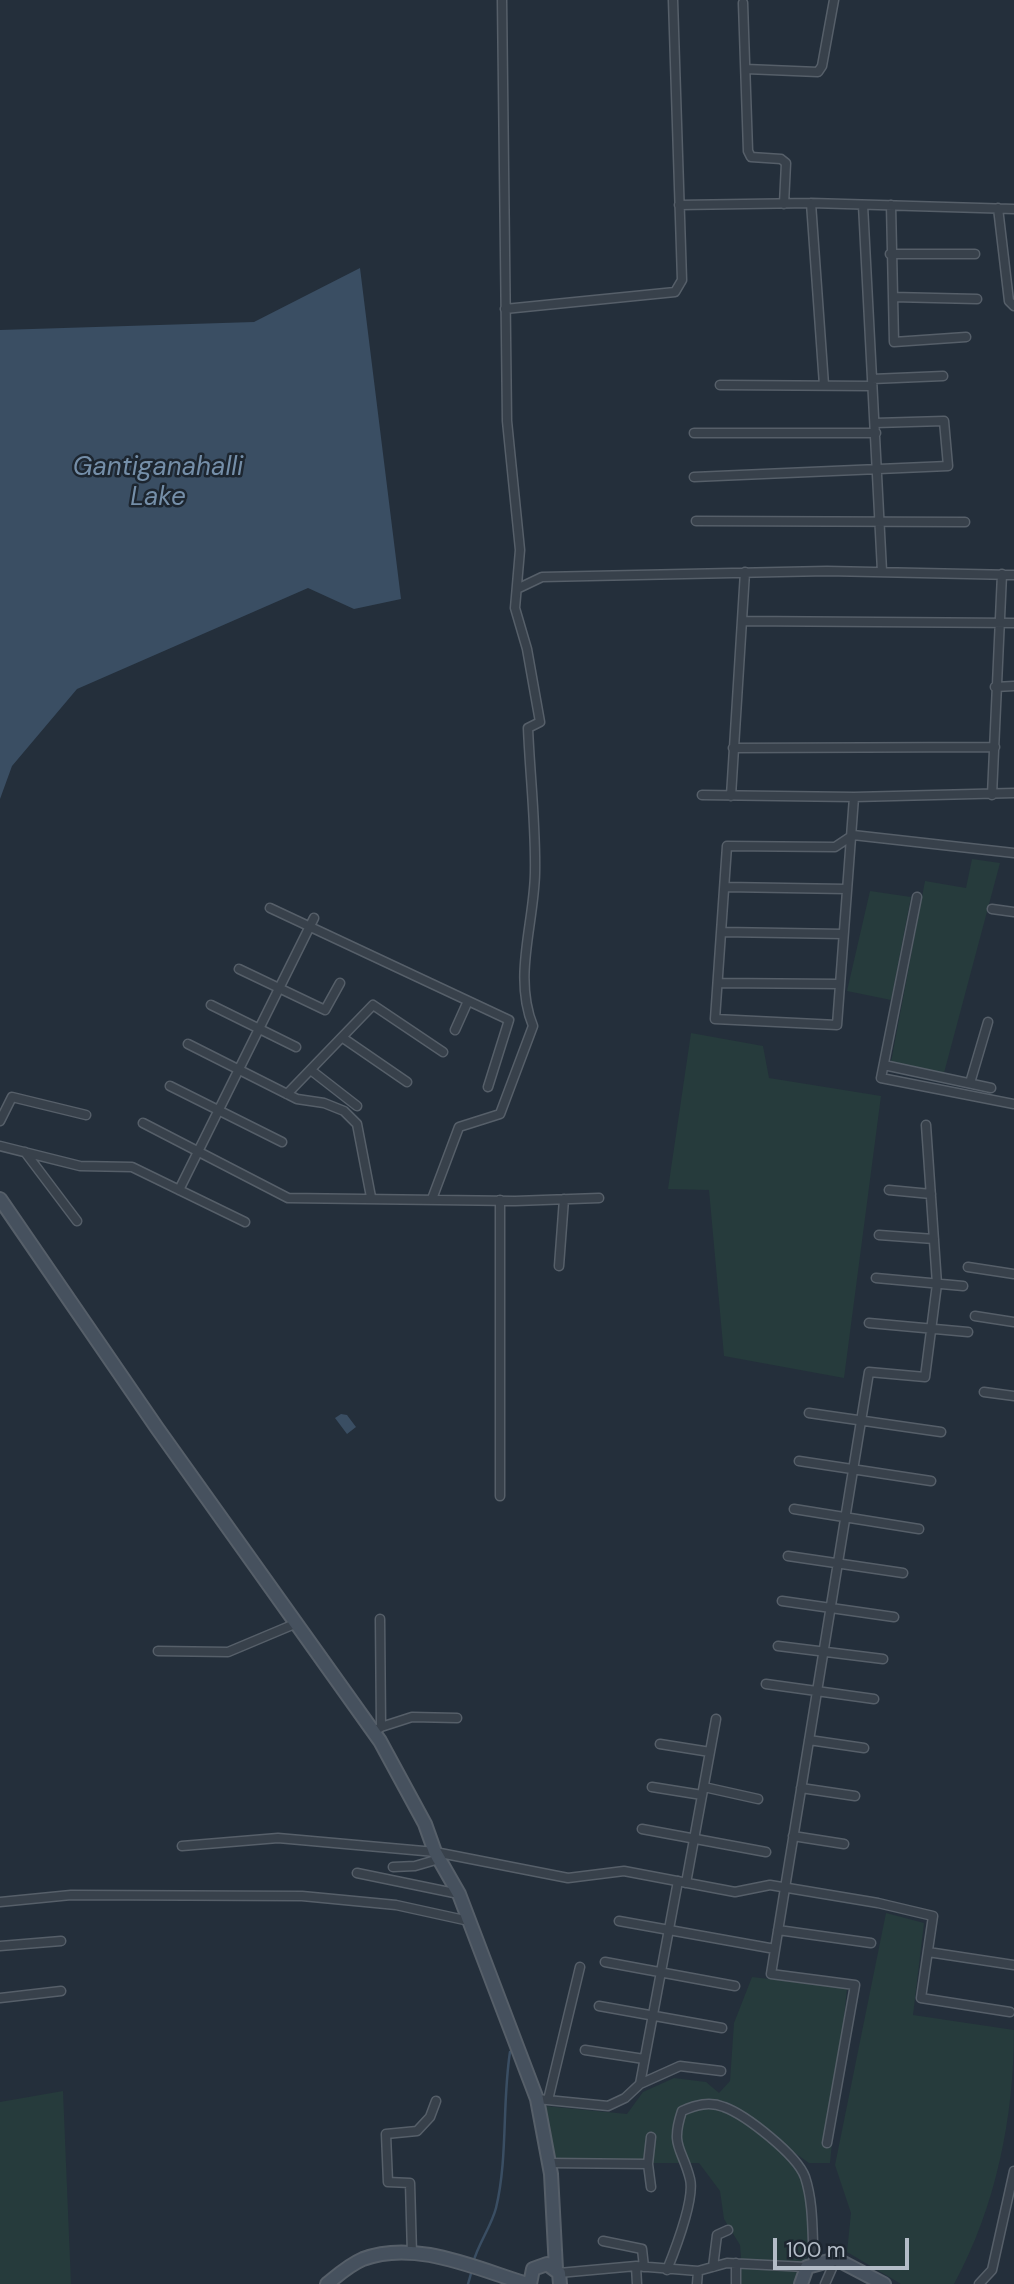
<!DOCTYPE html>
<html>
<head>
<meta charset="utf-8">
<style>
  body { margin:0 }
  #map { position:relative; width:1014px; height:2284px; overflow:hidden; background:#242f3b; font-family:"DM Sans",sans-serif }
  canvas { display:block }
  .scale { position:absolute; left:773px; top:2238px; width:136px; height:32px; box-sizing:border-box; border:4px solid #b3bcc7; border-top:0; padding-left:9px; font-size:21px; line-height:24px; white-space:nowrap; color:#b3bcc7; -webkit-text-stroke:5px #1d2630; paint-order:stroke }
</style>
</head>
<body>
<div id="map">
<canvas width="1014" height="2284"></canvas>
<div class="scale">100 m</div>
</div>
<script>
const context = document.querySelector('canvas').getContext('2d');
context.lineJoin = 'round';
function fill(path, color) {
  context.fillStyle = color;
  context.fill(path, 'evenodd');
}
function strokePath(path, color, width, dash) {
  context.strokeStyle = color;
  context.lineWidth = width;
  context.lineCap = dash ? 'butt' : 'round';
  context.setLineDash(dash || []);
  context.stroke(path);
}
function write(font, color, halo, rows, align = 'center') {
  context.font = font + ' "DM Sans",sans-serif';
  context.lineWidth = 5;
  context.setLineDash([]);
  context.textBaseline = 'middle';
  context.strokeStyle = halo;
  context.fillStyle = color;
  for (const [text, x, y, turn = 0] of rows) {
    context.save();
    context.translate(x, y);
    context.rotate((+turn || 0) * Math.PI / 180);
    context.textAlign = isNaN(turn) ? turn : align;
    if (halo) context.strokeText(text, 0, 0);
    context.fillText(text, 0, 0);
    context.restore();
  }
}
fill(new Path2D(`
  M972 859 1000 863 944 1073 891 1062 925 881 966 888Z
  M870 891 911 897 891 1000 847 991Z
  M691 1033 763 1046 769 1078 881 1096 844 1378 724 1356 709 1190 668 1189Z
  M886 1913 924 1923 913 2015 1014 2030C1014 2117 996 2207 954 2284H901L847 2252 851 2213 835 2165Z
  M752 1977 847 1988 830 2163H809L758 2127C772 2142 791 2157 803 2174 817 2195 810 2261 799 2284H730L741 2257 740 2245 724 2219 720 2191 699 2163H549L545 2106 627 2114 643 2092 674 2078 706 2082 719 2093 730 2081 734 2023Z
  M63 2091 71 2284H0V2102Z`), '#263b3c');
fill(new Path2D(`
  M360 268 401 599 354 609 308 588 77 689 12 766 0 799V330L254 322Z
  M341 1414 347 1415 356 1427 347 1434 335 1418Z`), '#3a4e63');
strokePath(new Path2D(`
  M473 2263C478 2244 491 2227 496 2208 508 2158 502 2103 510 2052
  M468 2284 472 2270`), '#3a4e63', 2.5);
const street = new Path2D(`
  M743 3 748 151 751 157 781 159 786 163 784 204
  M746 69 818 72 822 66 834 0
  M811 203 824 385
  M679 205 811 203 1014 209
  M863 205 882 571
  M891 205 894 342 966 337
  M998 208 1009 301 1014 306
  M890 254H975
  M893 297 977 299
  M505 309 675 292 682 280 673 0
  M872 379 943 376
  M720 385 872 386
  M694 433H876
  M694 477 948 466 944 421 875 423
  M696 521 965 522
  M519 588 542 577 827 571 1014 575
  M742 621 1014 623
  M995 687 1014 686
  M733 748 995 747
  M702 795 854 797 1014 793
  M992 795 1002 574
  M731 796 745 572
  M854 797 837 1025 715 1019 727 846 835 847 853 835 1014 853
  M726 887 846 889
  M917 897 881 1078 1014 1104
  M270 908 509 1020 488 1087
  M992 909 1014 912
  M723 932 843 934
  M239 969 325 1010 340 983
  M718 983 840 984
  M211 1005 296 1047
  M455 1030 468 1001
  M343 1038 407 1082
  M188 1044 297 1099 324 1103 344 1111 357 1124 371 1197
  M884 1065 991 1088
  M312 1071 357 1106
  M970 1083 988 1022
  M170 1086 282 1142
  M287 1094 373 1005 443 1052
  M0 1121 12 1097 86 1115
  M143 1123 288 1198 515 1201 599 1198
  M0 1146 80 1166 132 1167 245 1222
  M25 1152 77 1221
  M179 1190 314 918
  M889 1190 931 1194
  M432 1199 459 1127 500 1114 533 1026C513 977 534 924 535 873 536 825 530 776 528 728L540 722 527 649 515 608 520 550 507 421 502 0
  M879 1235 934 1239
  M559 1266 564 1199
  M968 1267 1014 1274
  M876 1278 963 1286
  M975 1316 1014 1322
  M869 1323 968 1332
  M984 1392 1014 1396
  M809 1413 941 1432
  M799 1461 931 1481
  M500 1496V1200
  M794 1509 919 1529
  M788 1556 903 1573
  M782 1601 894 1617
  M778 1646 883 1659
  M158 1651 228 1652 297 1623
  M766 1684 874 1699
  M381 1727 412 1717 457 1718
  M373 1732 381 1727 380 1619
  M809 1740 864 1748
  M660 1744 710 1752
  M652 1787 702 1795
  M704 1787 758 1799
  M801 1788 855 1796
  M642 1829 766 1852
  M793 1836 844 1844
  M182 1846 278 1838 435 1852 568 1878 624 1871 735 1892 770 1885 878 1903 933 1916 921 1998 1010 2012
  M393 1867 415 1866 439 1859
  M357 1873 459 1894
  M686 1883 716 1719
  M0 1902 71 1895 302 1896 396 1905 469 1921
  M619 1921 775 1949
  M778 1930 871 1943
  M0 1946 61 1941
  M928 1952 1014 1965
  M605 1962 735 1986
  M0 1998 61 1991
  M599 2006 722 2028
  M585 2050 644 2059
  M640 2084 678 1881
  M537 2099 608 2106 625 2098 640 2084 680 2066 721 2071
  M548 2100 580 1967
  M827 2143 855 1985 771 1974 869 1372 925 1377 937 1284 926 1125
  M549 2163 648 2164 651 2187
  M648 2164 651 2137
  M603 2241 642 2249 644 2267
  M412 2254 410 2183 388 2182 386 2134 417 2131 430 2117 436 2101
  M636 2266 637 2284
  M713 2267 717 2235 728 2230
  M667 2270C675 2250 695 2199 690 2179 682 2147 670 2147 682 2111 696 2105 709 2101 724 2107 746 2115 797 2155 805 2177 814 2204 812 2236 814 2264
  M559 2273 636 2266 698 2271 727 2263 807 2267
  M697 2284 698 2271
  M736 2284V2263
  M825 2284 836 2259
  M979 2284 992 2270 1014 2171`);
const secondary = new Path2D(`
  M0 1199 157 1428 380 1741 425 1824 435 1852 459 1894 537 2099 551 2174 556 2269
  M327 2284C338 2275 349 2265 363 2259 415 2239 477 2269 527 2284
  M530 2284 533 2269 547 2264 559 2273 560 2284
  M801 2284 807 2267 836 2259 884 2284`);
strokePath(street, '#565f69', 11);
strokePath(secondary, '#565f69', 16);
strokePath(street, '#38414b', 8);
strokePath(secondary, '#46515e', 12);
write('italic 26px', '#758fa9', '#1d2630', [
  ["Gantiganahalli",158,468],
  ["Lake",158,498]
]);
</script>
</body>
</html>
